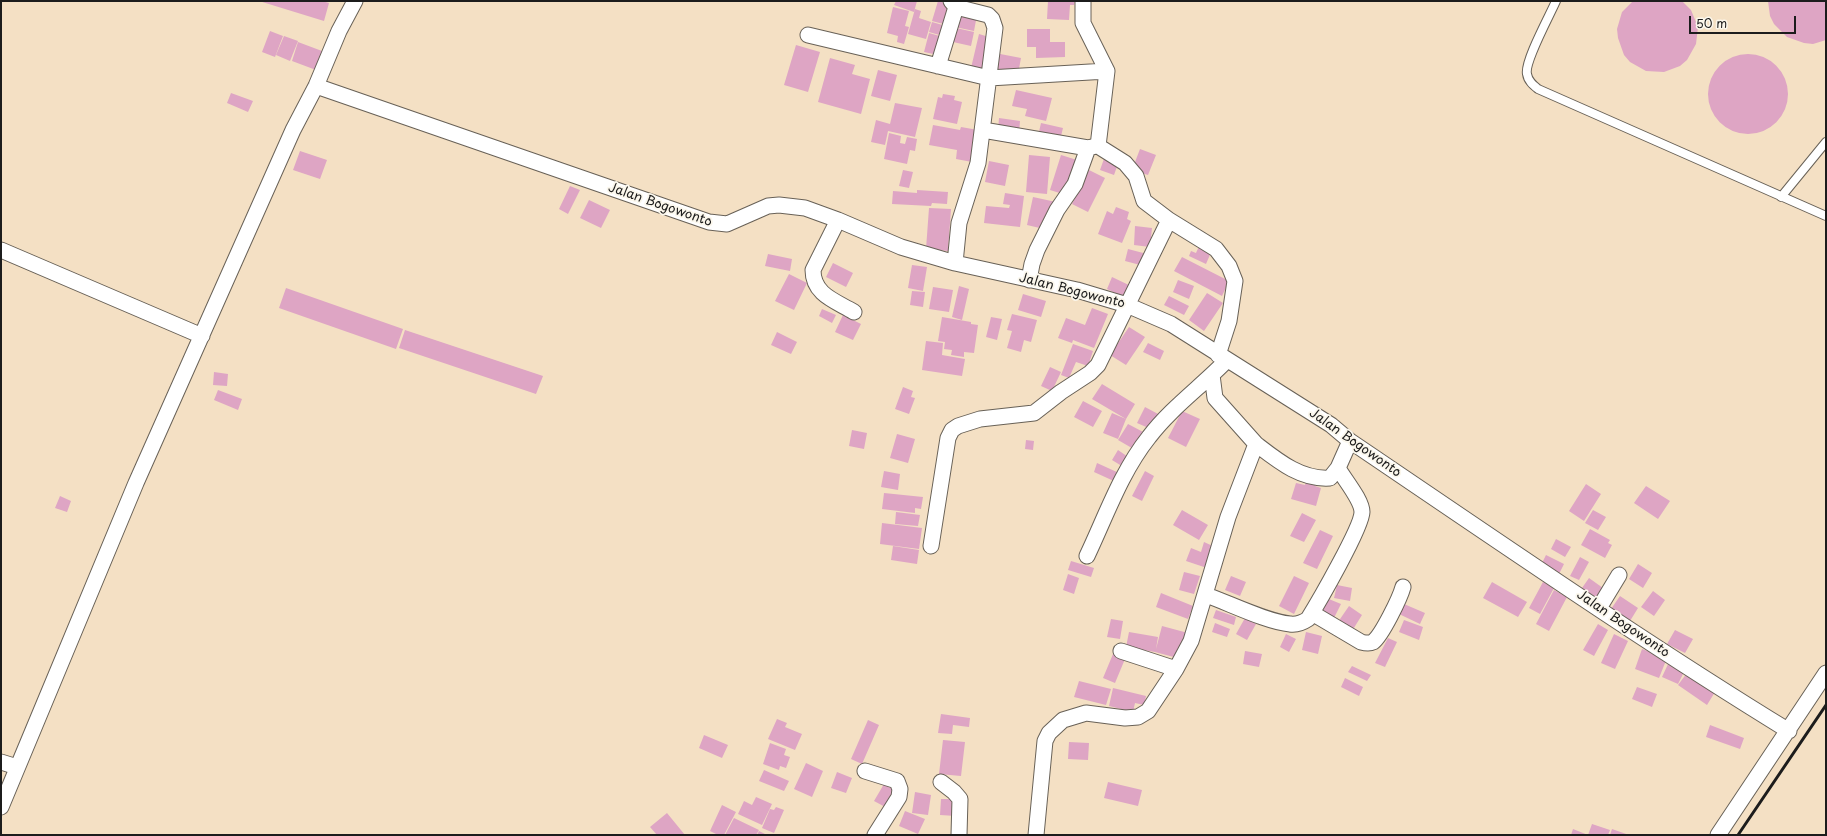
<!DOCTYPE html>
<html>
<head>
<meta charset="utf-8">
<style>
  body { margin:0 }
  #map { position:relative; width:1827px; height:836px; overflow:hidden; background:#f4e0c4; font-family:"Playpen Sans",sans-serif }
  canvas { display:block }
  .frame { position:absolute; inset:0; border:2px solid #1c1c1c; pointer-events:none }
  .scale { position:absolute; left:1689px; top:16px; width:107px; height:18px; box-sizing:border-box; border:2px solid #1c1c1c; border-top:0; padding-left:5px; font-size:12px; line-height:14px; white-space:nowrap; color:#1c1c1c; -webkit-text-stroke:3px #fbf7ec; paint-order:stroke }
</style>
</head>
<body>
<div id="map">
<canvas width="1827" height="836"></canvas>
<div class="frame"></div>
<div class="scale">50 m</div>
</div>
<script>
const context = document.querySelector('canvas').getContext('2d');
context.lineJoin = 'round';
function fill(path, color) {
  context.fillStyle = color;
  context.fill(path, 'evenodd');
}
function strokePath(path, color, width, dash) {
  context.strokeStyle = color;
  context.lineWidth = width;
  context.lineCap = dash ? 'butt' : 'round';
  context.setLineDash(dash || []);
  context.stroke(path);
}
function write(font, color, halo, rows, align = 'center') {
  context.font = font + ' "Playpen Sans",sans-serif';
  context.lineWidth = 3.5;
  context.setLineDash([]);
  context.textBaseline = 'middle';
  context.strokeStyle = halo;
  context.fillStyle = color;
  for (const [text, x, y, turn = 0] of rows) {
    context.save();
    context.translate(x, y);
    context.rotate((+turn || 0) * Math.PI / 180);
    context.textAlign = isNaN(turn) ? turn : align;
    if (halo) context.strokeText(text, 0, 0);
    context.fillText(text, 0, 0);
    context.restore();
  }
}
fill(new Path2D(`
  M259 1H322L329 3 324 21Z
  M896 1H917L914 12 894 5Z
  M938 1 953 5 947 25 932 21Z
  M1048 1H1075L1074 5H1070L1069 20 1047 19Z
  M1633 1H1682L1691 10 1698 27 1696 44 1687 60 1680 66 1664 72 1646 71 1630 62 1624 55 1618 38 1617 29 1622 12Z
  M1768 1H1826V40L1813 44 1804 43 1787 37 1774 24 1770 16Z
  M893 7 909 11 905 26 909 27 904 44 897 42 898 36 887 33Z
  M915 9 921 11 919 18 931 22 926 39 908 34Z
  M959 11 977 15 974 31 955 27Z
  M932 22 946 26 943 36 929 32Z
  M956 28 974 32 971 46 953 42Z
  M1027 29H1050V42H1065V57L1036 58V47H1027Z
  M270 31 283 36 275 57 262 52Z
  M929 33 943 37 938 55 924 52Z
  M979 34 989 37 982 70 971 68Z
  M284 36 298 41 290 61 276 55Z
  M298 42 322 51 316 70 292 61Z
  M796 45 820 52 808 92 784 85Z
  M995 53 1021 58 1018 74 992 70Z
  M1708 94a40 40 0 1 1 80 0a40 40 0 1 1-80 0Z
  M830 58 855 65 852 74 870 79 861 114 818 102Z
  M878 70 897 75 890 101 871 96Z
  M1016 90 1052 98 1046 121 1025 116 1027 109 1012 106Z
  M231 93 253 101 248 112 227 103Z
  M943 94 955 96 954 100 962 102 957 124 933 119 938 97 942 98Z
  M895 103 922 108 915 137 888 131 885 145 871 142 876 120 890 124Z
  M999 118 1020 121 1019 134 998 131Z
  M1041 123 1063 128 1060 140 1038 136Z
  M933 125 960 130 961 127 978 130 972 162 956 159 957 150 929 145Z
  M889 133 901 136 900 143 905 144 907 137 917 139 915 151 910 150 907 164 884 159Z
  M1140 149 1156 155 1148 175 1132 170Z
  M300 151 327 160 320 179 293 170Z
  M1029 155 1050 157 1047 194 1026 192Z
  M1061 155 1077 160 1066 195 1050 190Z
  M1105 156 1119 161 1114 175 1100 170Z
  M989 161 1009 165 1005 186 985 182Z
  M903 170 913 172 909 188 899 186Z
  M1089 170 1105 178 1088 212 1072 204Z
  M570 186 580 190 568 214 559 209Z
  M917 190 948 192 947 204 932 203 931 206 892 204 893 191 917 193Z
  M1005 193 1024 196 1020 227 984 223 986 206 1009 208 1010 205 1003 204Z
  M1033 197 1056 202 1054 210 1048 209 1044 229 1027 225Z
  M589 200 610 210 601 228 580 218Z
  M1116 207 1129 212 1127 219 1131 221 1122 243 1098 234 1107 211 1113 214Z
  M929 208 951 209 948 251 926 249Z
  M1135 226 1152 228 1150 247 1134 245Z
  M1200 244 1212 250 1206 264 1189 256 1191 251 1196 253Z
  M1128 249 1147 254 1144 266 1125 261Z
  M768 254 792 259 790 271 765 266Z
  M1182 257 1229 281 1222 296 1174 271Z
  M833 263 853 273 846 287 826 277Z
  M912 265 927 267 923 291 908 288Z
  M789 274 807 283 794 310 775 301Z
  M1112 277 1133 287 1127 299 1107 289Z
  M1178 280 1194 286 1189 299 1173 292Z
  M959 286 969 289 962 320 952 317Z
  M933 287 953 290 949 312 929 309Z
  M286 288 403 329 396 349 279 308Z
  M912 291 925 292 923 307 910 305Z
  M1207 293 1223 303 1204 331 1189 320Z
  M1023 294 1046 301 1041 317 1018 310Z
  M1169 296 1189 306 1184 315 1164 305Z
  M1092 308 1108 314 1094 348 1073 340 1072 343 1058 338 1066 318 1085 325Z
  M822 309 836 315 832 323 819 316Z
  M1012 314 1037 320 1031 342 1024 340 1021 352 1007 348 1012 331 1007 330Z
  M843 315 861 324 853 340 835 332Z
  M942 317 971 322V324L978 325 974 353 964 352V357L951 355 952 350 944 349 945 342 938 341Z
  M991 317 1002 319 997 340 986 337Z
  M1129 327 1145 337 1126 365 1110 355Z
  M405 330 543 376 536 394 399 348Z
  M777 332 797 342 791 354 771 345Z
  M926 341 943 343 942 355 965 359 962 376 922 370Z
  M1148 343 1164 351 1160 360 1143 352Z
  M1073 344 1093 351 1088 366 1076 362 1069 378 1061 375Z
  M1050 367 1061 372 1052 391 1041 386Z
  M214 372 228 374 227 386 213 385Z
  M1102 384 1135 404 1126 419 1092 399Z
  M903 387 913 391 911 397 915 398 909 414 895 409Z
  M218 390 242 399 238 410 214 400Z
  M1083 401 1102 411 1093 427 1074 417Z
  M1145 407 1160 415 1153 430 1137 423Z
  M1182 411 1200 419 1186 447 1168 438Z
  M1112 413 1126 419 1118 439 1103 433Z
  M1128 424 1147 434 1137 451 1118 440Z
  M852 430 867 433 864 449 849 446Z
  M897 434 915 439 908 463 890 458Z
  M1026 440 1034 441 1033 450 1025 449Z
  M1118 450 1131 459 1125 468 1112 460Z
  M1097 463 1119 473 1116 482 1094 472Z
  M884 471 900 474 898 490 881 487Z
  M1145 471 1154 476 1142 501 1132 496Z
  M1306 481 1315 484V486L1321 488 1316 506 1291 499 1296 483 1305 485Z
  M1586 484 1601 494 1584 521 1569 511Z
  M1646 486 1670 501 1658 519 1634 503Z
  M884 493 923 497 921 509 915 508V513L882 509Z
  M60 496 71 501 67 512 55 508Z
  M1182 510 1208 525 1199 540 1173 525Z
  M1593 510 1606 517 1598 530 1585 523Z
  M896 512 920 515 918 526 895 524Z
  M1302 513 1316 520 1304 542 1290 536Z
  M882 523 922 528 919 549 880 544Z
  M1590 529 1610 540 1608 543 1612 545 1605 558 1581 545Z
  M1320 530 1333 536 1317 569 1303 563Z
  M1556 539 1571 547 1565 557 1551 549Z
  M1204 542 1215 547 1207 568 1186 561 1191 548 1201 552Z
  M893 546 919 550 917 564 891 560Z
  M1546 555 1564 564 1559 574 1541 565Z
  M1580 557 1589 562 1579 580 1570 576Z
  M1071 561 1094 568 1091 577 1068 570Z
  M1638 564 1652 573 1643 588 1629 579Z
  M1184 572 1200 576 1194 594 1179 590Z
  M1068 574 1079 578 1074 594 1063 590Z
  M1231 576 1246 582 1240 596 1225 590Z
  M1294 576 1309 583 1294 614 1279 606Z
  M1589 578 1603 588 1597 598 1582 588Z
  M1492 582 1527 602 1518 617 1483 598Z
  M1543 582 1554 588 1540 614 1529 608Z
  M1337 585 1352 588 1350 601 1334 598Z
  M1554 590 1567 597 1549 631 1536 624Z
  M1653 591 1665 600 1654 616 1641 607Z
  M1161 593 1193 606 1188 619 1156 607Z
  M1620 596 1638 608 1630 621 1611 609Z
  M1324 597 1341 604 1333 620 1317 613Z
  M1404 604 1425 613 1420 624 1399 614Z
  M1349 606 1362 615 1352 631 1338 622Z
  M1216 610 1236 617 1234 625 1213 618Z
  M1245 618 1256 624 1247 640 1236 634Z
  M1111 619 1123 621 1120 639 1107 637Z
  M1404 620 1423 627 1419 640 1399 632Z
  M1215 623 1230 629 1227 637 1212 632Z
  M1598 624 1608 630 1594 656 1583 650Z
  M1162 626 1188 633 1181 659 1155 652 1126 647 1129 632 1158 637 1156 649Z
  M1675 630 1693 639 1685 653 1667 644Z
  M1306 632 1322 636 1318 654 1302 650Z
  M1286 634 1296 639 1289 652 1280 647Z
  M1614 634 1628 641 1615 669 1601 663Z
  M1388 638 1397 642 1385 667 1375 663Z
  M1642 649 1667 658 1659 678 1635 669Z
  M1245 651 1262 654 1259 667 1243 664Z
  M1113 654 1125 659 1115 683 1103 678Z
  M1669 662 1685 670 1678 684 1662 677Z
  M1352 666 1371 675 1367 681 1348 672Z
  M1687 673 1715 692 1707 705 1678 685Z
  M1345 678 1363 687 1359 696 1341 687Z
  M1079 681 1111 689 1106 705 1074 697Z
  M1637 687 1657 694 1652 707 1632 699Z
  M1113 688 1146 696 1144 705 1135 703 1133 712 1109 706Z
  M941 714 970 718 969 727 953 725 952 734 938 733Z
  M777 719 787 723 785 727 802 734 795 750 768 739Z
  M868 720 879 725 862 764 851 759Z
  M1710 725 1744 738 1740 749 1706 737Z
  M704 735 728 745 722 758 699 748Z
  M943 740 965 742 961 776 939 774Z
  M1069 742 1089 743 1088 760 1068 759Z
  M770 743 786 749 784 755 790 757 786 768 780 766 779 770 763 764Z
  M806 763 823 771 812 797 794 789Z
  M764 770 789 781 784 791 759 781Z
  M837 772 852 778 846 793 831 788Z
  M1108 782 1142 790 1138 806 1104 798Z
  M884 784 898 792 889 809 874 801Z
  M915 792 931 795 928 815 912 813Z
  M756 797 772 804 762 825 738 814 744 801 752 805Z
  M941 799H956V816L940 815Z
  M722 805 736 812 724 835H718L710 831Z
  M776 807 784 810 774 833 762 828 770 809 774 810Z
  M905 811 925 819 918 834 899 826Z
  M667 813 685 835H657L650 827Z
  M734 818 759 830 756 835H725Z
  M1592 824 1610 830 1608 835H1588Z
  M1573 829 1588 835H1571Z
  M1612 829 1629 835H1610Z
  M759 831 767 835H757Z`), '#dea5c4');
const service = new Path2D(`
  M1556 1C1550 15 1524 62 1527 74 1528 81 1533 85 1538 89L1826 216
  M1781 197 1826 142`);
const minor = new Path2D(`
  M951 1 956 7 988 15 992 19 995 28 978 163 959 223 955 263
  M1083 1V23L1107 71 1098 146 1125 163 1136 176 1144 201 1169 220 1216 249 1229 266 1235 281 1229 321 1218 355
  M808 35 989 78 1107 71
  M938 66 956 7
  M316 86 709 222 727 224 768 206 779 205 805 208 838 220 901 247 955 263 1077 290 1127 305 1171 324 1331 425 1350 441C1495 539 1639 639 1789 731
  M983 130 1088 148 1096 146
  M838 220 813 270C813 295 836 301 854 312
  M1 250 202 336
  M1029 280 1032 264 1037 250 1057 210 1075 184 1088 148
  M1212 375 1215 398 1256 444
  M931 546 948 438 952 430 958 426 980 419 1034 413 1061 392 1090 373 1098 365 1169 220
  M1087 556C1106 516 1121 472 1149 437 1171 408 1202 386 1227 360
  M1206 595C1229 603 1267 622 1290 624 1297 625 1302 623 1308 619 1318 603 1362 527 1362 512 1362 500 1344 479 1338 468
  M1599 608 1619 575
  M1312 613 1361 642C1365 643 1369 644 1373 642 1382 635 1400 598 1403 587
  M1121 651 1176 669
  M1 762 17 767
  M865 771 897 781 900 789 899 797 875 835
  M941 782 954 792 960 799 959 835
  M1 807 136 483 293 130 316 86 339 31 355 1
  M1036 835 1045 741 1049 733 1063 720 1086 713 1125 718 1138 717 1148 711 1176 669 1191 641 1228 517 1256 444C1278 461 1301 480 1330 478L1338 468 1350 441
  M1718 835 1826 673`);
strokePath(service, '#686157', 10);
strokePath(minor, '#686157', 17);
strokePath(service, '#fff', 8);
strokePath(minor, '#fff', 15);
strokePath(new Path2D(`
  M1738 835 1826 705`), '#1c1c1c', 3);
write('13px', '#1c1c1c', '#fbf7ec', [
  ["Jalan Bogowonto",660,205,19],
  ["Jalan Bogowonto",1072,291,14],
  ["Jalan Bogowonto",1355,443,35],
  ["Jalan Bogowonto",1623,624,34]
]);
</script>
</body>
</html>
